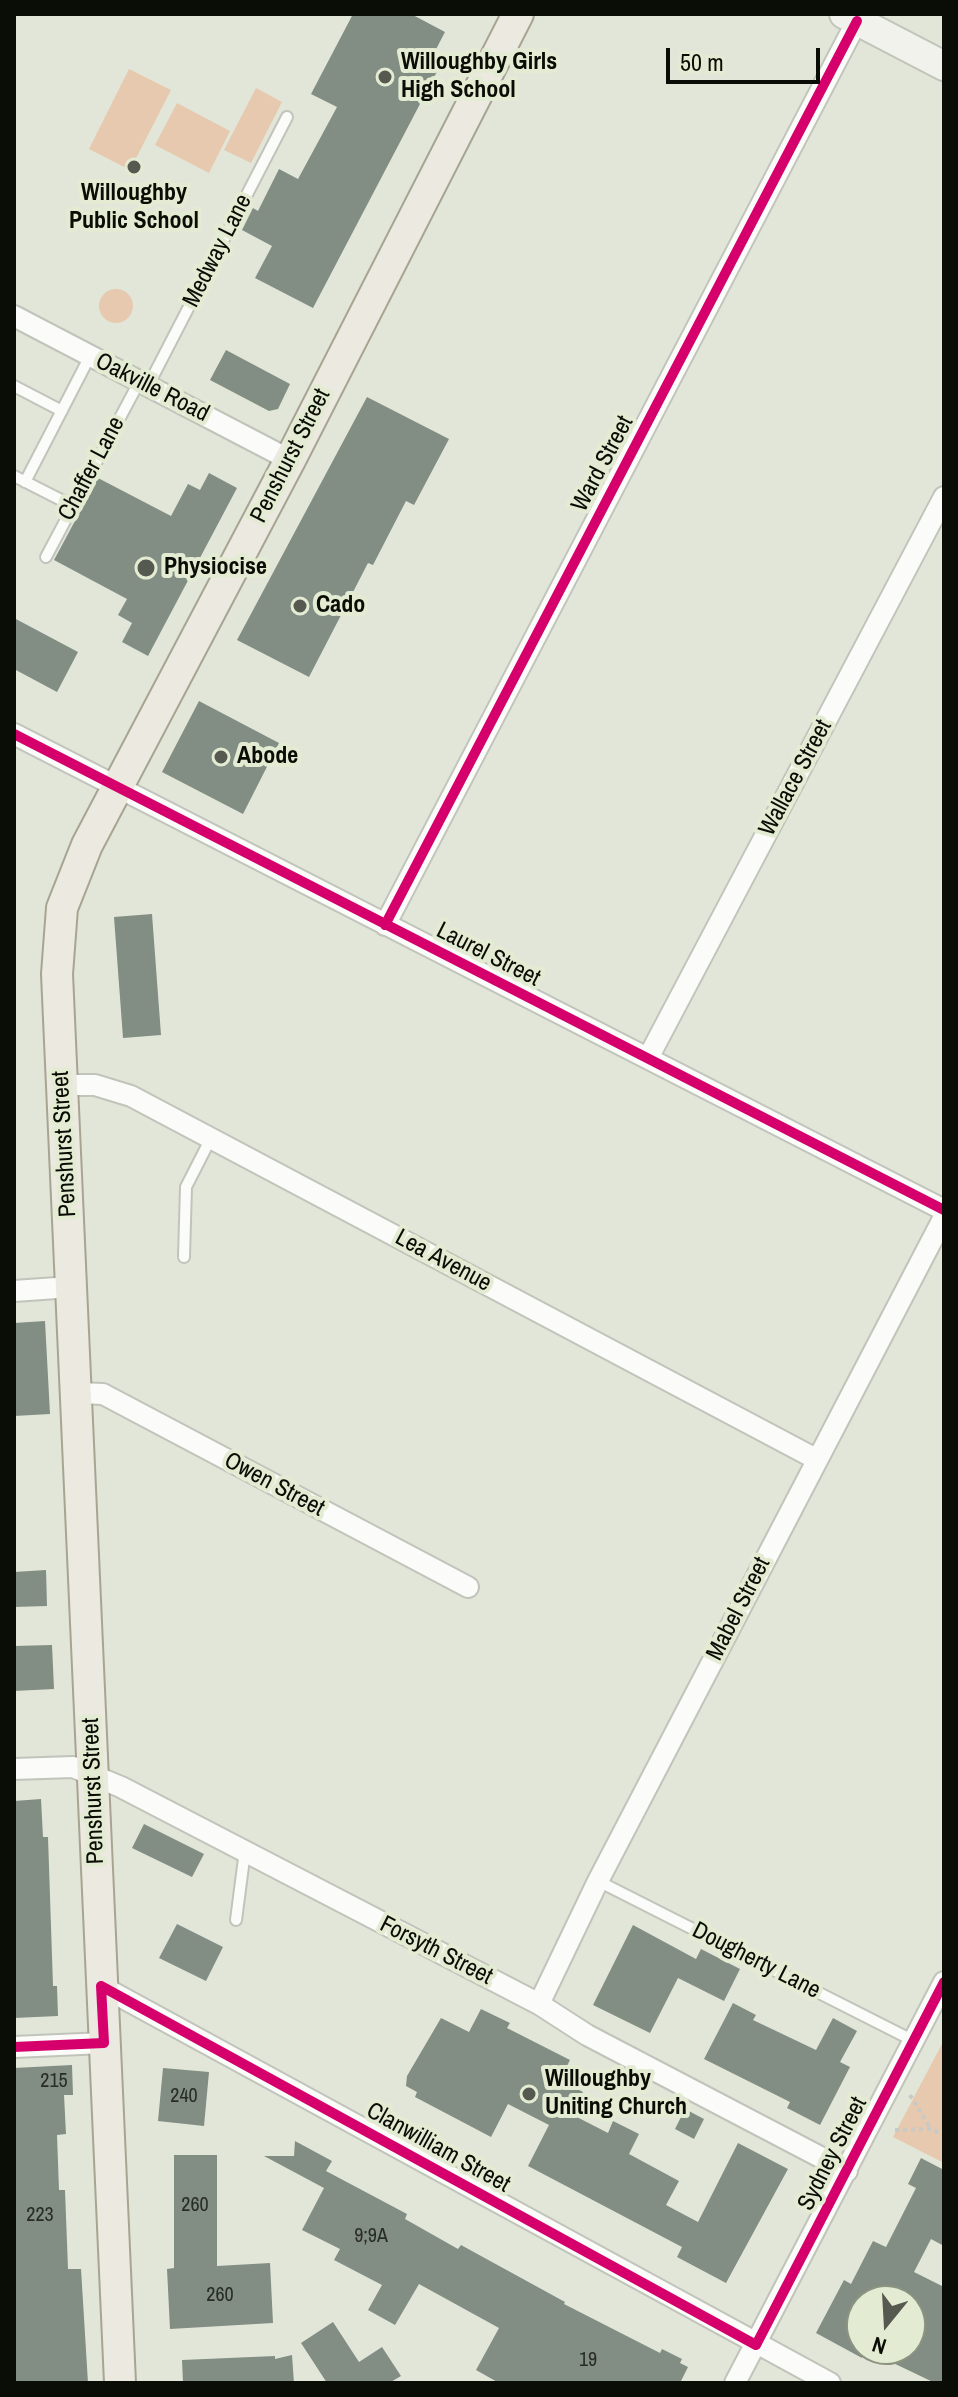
<!DOCTYPE html>
<html>
<head>
<meta charset="utf-8">
<style>
  body { margin:0 }
  #map { position:relative; width:958px; height:2397px; overflow:hidden; background:#e2e6d9; font-family:"Archivo Narrow",sans-serif }
  canvas { display:block }
  .frame { position:absolute; inset:0; border:16px solid #0a0d05; pointer-events:none }
  .north { position:absolute; left:846px; top:2285px; width:80px; height:80px; box-sizing:border-box; background:#e3ecd3; border:2px solid #8c9381; border-radius:50%; rotate:198deg; font-size:22px; font-weight:700; line-height:32px; text-align:center; color:#0a0d05 }
  .north::after { content:''; display:block; margin:auto; width:28px; height:36px; background:#56594f; clip-path:polygon(50% 0,100% 100%,50% 72%,0 100%) }
  .scale { position:absolute; left:666px; top:48px; width:154px; height:36px; box-sizing:border-box; border:4px solid #0a0d05; border-top:0; padding-left:10px; font-size:24px; line-height:28px; white-space:nowrap; color:#0a0d05; -webkit-text-stroke:6px #e3ecd3; paint-order:stroke }
</style>
</head>
<body>
<div id="map">
<canvas width="958" height="2397"></canvas>
<div class="frame"></div>
<div class="north">N</div>
<div class="scale">50 m</div>
</div>
<script>
const context = document.querySelector('canvas').getContext('2d');
context.lineJoin = 'round';
function fill(path, color) {
  context.fillStyle = color;
  context.fill(path, 'evenodd');
}
function strokePath(path, color, width, dash) {
  context.strokeStyle = color;
  context.lineWidth = width;
  context.lineCap = dash ? 'butt' : 'round';
  context.setLineDash(dash || []);
  context.stroke(path);
}
function write(font, color, halo, rows, align = 'center') {
  context.font = font + ' "Archivo Narrow",sans-serif';
  context.lineWidth = 8;
  context.setLineDash([]);
  context.textBaseline = 'middle';
  context.strokeStyle = halo;
  context.fillStyle = color;
  for (const [text, x, y, turn = 0] of rows) {
    context.save();
    context.translate(x, y);
    context.rotate((+turn || 0) * Math.PI / 180);
    context.textAlign = isNaN(turn) ? turn : align;
    if (halo) context.strokeText(text, 0, 0);
    context.fillText(text, 0, 0);
    context.restore();
  }
}
fill(new Path2D(`
  M129 69 171 90 130 170 89 149Z
  M256 88 282 102 251 163 224 150Z
  M177 103 230 131 209 173 155 145Z
  M99 306a17 17 0 1 1 34 0a17 17 0 1 1-34 0Z
  M944 2040V2163L893 2137Z`), '#e6c9ae');
fill(new Path2D(`
  M353 14H411L445 32 432 57 442 62 313 308 255 278 272 246 242 230 253 208 258 211 279 169 298 179 337 107 311 94Z
  M226 350 290 384 278 409 269 411 210 380Z
  M367 397 449 439 414 505 406 501 373 565 368 563 309 677 237 640Z
  M209 473 237 488 148 656 122 642 132 623 118 615 127 599 54 560 98 478 171 516 188 484 200 490Z
  M14 618 78 652 57 692 14 669Z
  M199 701 279 743 243 814 162 772Z
  M152 914 161 1035 123 1038 114 917Z
  M45 1321 50 1414 14 1416V1323Z
  M46 1570 47 1606 14 1607V1572Z
  M52 1645 54 1689 14 1691V1646Z
  M41 1799 43 1837H48L53 1986H57L58 2016 14 2018V1801Z
  M144 1824 204 1854 192 1877 132 1848Z
  M177 1924 223 1947 206 1981 159 1958Z
  M633 1925 696 1959 701 1949 740 1969 724 2001 678 1978 650 2033 593 2005Z
  M733 2003 756 2015 753 2020 816 2050 833 2018 857 2031 840 2062 850 2067 820 2125 787 2108 790 2102 704 2059Z
  M481 2009 510 2023 507 2028 570 2060 560 2080 583 2092 571 2114 608 2133 613 2121 639 2134 629 2154 679 2181 666 2205 698 2222 738 2143 788 2169 726 2283 677 2257 682 2247 528 2166 549 2125 508 2104 491 2137 415 2097 417 2092 406 2086 407 2076 441 2018 469 2032Z
  M72 2065 73 2095H64L66 2134 57 2135 59 2190H65L68 2269H81L88 2383H14V2068Z
  M163 2068 209 2072 204 2126 158 2121Z
  M685 2109 704 2119 694 2139 675 2129Z
  M295 2141 332 2161 326 2171 407 2214 405 2219 458 2249 461 2245 565 2302 564 2304 660 2353 662 2349 682 2359 680 2363 688 2367 680 2383H499L476 2370 499 2328 419 2284 395 2325 368 2310 382 2285 334 2260 340 2249 302 2230 324 2188 264 2156H294Z
  M174 2155H217V2266L270 2263 273 2323 170 2329 167 2269 174 2268Z
  M921 2158 944 2170V2246L931 2239 914 2272 944 2287V2383H935L864 2349H910V2301H862V2358L816 2333 844 2280 851 2284 873 2241 886 2247 916 2188 908 2184Z
  M333 2322 359 2362 382 2347 401 2376 389 2383H327L301 2343Z
  M292 2355 294 2383H183L182 2360 275 2356V2359Z`), '#828d83');
const lane = new Path2D(`
  M14 386 62 411
  M148 386 287 117
  M14 476 71 505
  M25 482 90 356
  M46 557 139 382
  M184 1257 186 1187 211 1138
  M598 1881 914 2041
  M236 1920 245 1851`);
const street = new Path2D(`
  M14 316 290 460
  M14 734 944 1210
  M385 925 857 21
  M648 1058 944 497
  M62 1085H95L131 1096 816 1459
  M14 1291 71 1287
  M77 1393 103 1394 468 1587
  M14 1769 73 1767 121 1787 539 2004 587 2035 847 2171
  M101 1986 830 2383
  M539 2004 598 1881 944 1217
  M14 2047 104 2043
  M735 2383 944 1982`);
const secondary = new Path2D(`
  M844 14 944 66`);
const primary = new Path2D(`
  M120 2383 57 974 62 908 87 845 290 460 518 14`);
strokePath(lane, '#c1c4ba', 14);
strokePath(street, '#c1c4ba', 24);
strokePath(secondary, '#c1c4ba', 32);
strokePath(primary, '#a7a592', 34);
strokePath(new Path2D(`
  M910 2095 931 2129
  M895 2130 931 2129 944 2135`), '#c8cac6', 4, [4, 4]);
strokePath(lane, '#fbfbf9', 10);
strokePath(street, '#fbfbf9', 20);
strokePath(secondary, '#f2f2ed', 28);
strokePath(primary, '#ebe9e0', 30);
strokePath(new Path2D(`
  M14 734 944 1210
  M385 925 857 21
  M101 1986 756 2345 944 1982
  M14 2047 104 2043 101 1986`), '#d6006c', 10);
for (const [x, y, r, color] of [
  [385,77,8,"#56594f"],
  [134,167,8,"#56594f"],
  [146,568,10,"#56594f"],
  [300,606,8,"#56594f"],
  [221,757,8,"#56594f"],
  [529,2094,8,"#56594f"]
]) {
  const dot = new Path2D();
  dot.arc(x, y, r, 0, 2 * Math.PI);
  context.fillStyle = color;
  context.fill(dot);
  strokePath(dot, '#e3ecd3', 3);
}
write('20px', '#282d24', null, [
  ["215",54,2082],
  ["240",184,2097],
  ["260",195,2206],
  ["223",40,2216],
  ["9;9A",371,2237],
  ["260",220,2296],
  ["19",588,2361]
]);
write('bold 24px', '#0a0d05', '#e3ecd3', [
  ["Willoughby Girls",401,63],
  ["High School",401,91],
  ["Willoughby",134,194,"center"],
  ["Public School",134,222,"center"],
  ["Physiocise",164,568],
  ["Cado",316,606],
  ["Abode",237,757],
  ["Willoughby",545,2080],
  ["Uniting Church",545,2108]
], 'left');
write('24px', '#0a0d05', '#e3ecd3', [
  ["Medway Lane",218,251,-63],
  ["Oakville Road",152,388,27],
  ["Penshurst Street",291,456,-63],
  ["Ward Street",603,464,-62],
  ["Chaffer Lane",92,469,-62],
  ["Wallace Street",796,778,-62],
  ["Laurel Street",488,955,27],
  ["Penshurst Street",65,1144,-93],
  ["Lea Avenue",443,1261,28],
  ["Owen Street",274,1485,28],
  ["Mabel Street",739,1609,-63],
  ["Penshurst Street",94,1791,-92],
  ["Forsyth Street",436,1951,27],
  ["Dougherty Lane",756,1961,27],
  ["Clanwilliam Street",438,2148,29],
  ["Sydney Street",833,2154,-63]
]);
</script>
</body>
</html>
